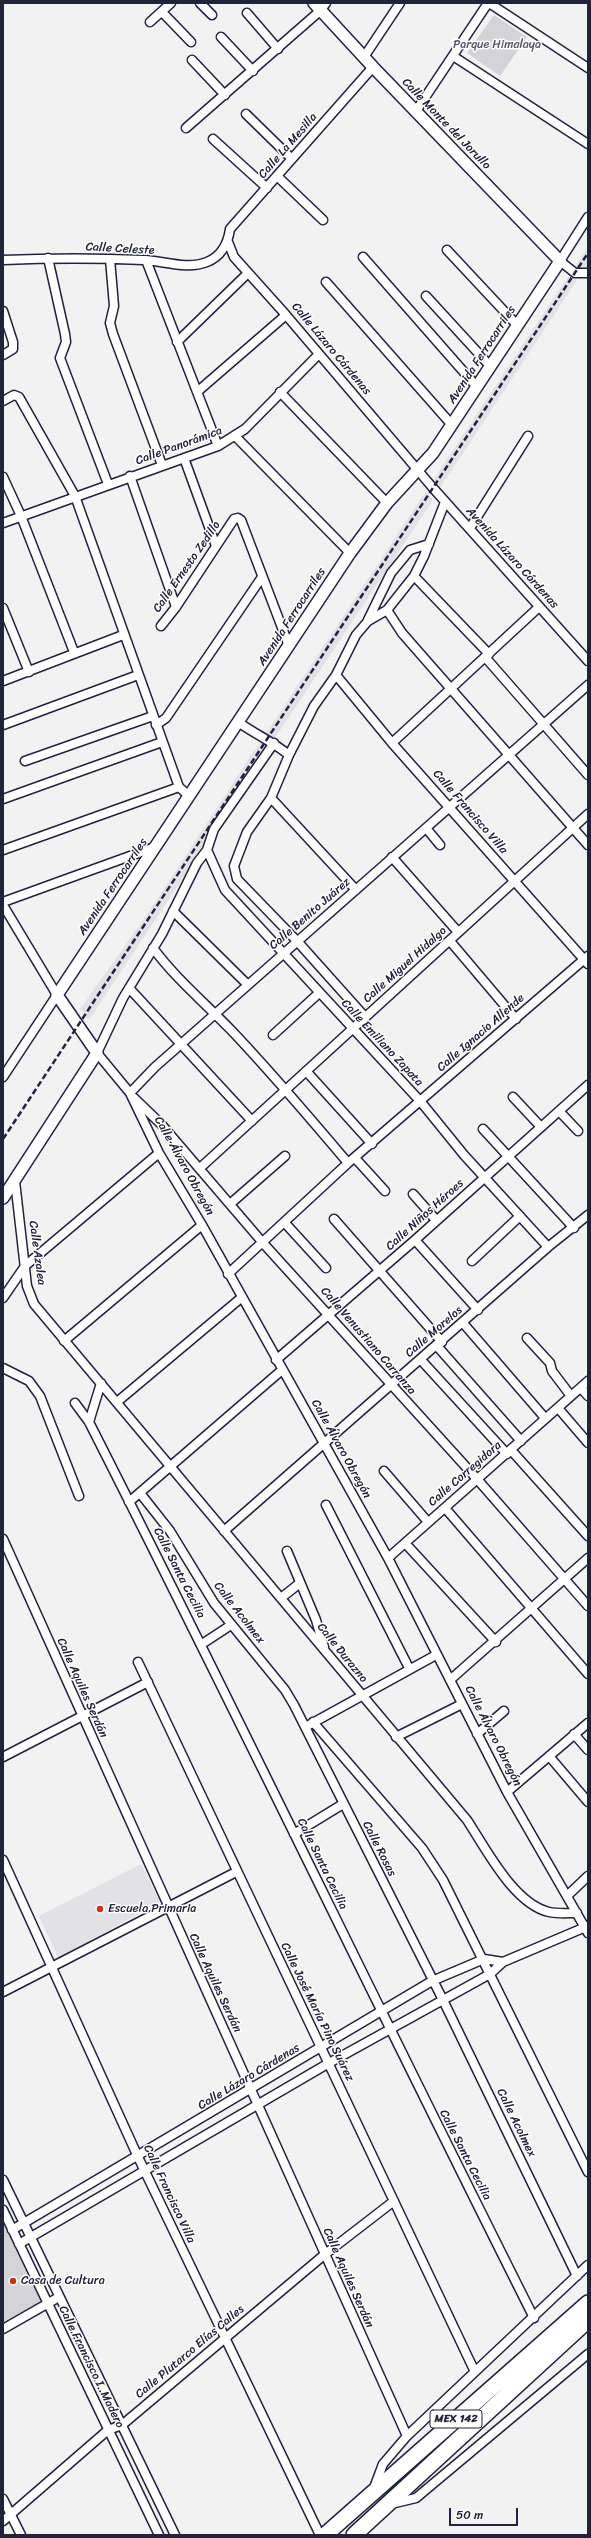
<!DOCTYPE html>
<html>
<head>
<meta charset="utf-8">
<style>
  body { margin:0 }
  #map { position:relative; width:591px; height:2538px; overflow:hidden; background:#f2f2f3; font-family:Sriracha,sans-serif }
  canvas { display:block }
  .frame { position:absolute; inset:0; border:4px solid #22223b; pointer-events:none }
  .scale { position:absolute; left:449px; top:2508px; width:69px; height:18px; box-sizing:border-box; border:2px solid #22223b; border-top:0; padding-left:5px; font-size:12px; line-height:14px; white-space:nowrap; color:#22223b; -webkit-text-stroke:3px #fff; paint-order:stroke }
</style>
</head>
<body>
<div id="map">
<canvas width="591" height="2538"></canvas>
<div class="frame"></div>
<div class="scale">50 m</div>
</div>
<script>
const context = document.querySelector('canvas').getContext('2d');
context.lineJoin = 'round';
function fill(path, color) {
  context.fillStyle = color;
  context.fill(path, 'evenodd');
}
function strokePath(path, color, width, dash) {
  context.strokeStyle = color;
  context.lineWidth = width;
  context.lineCap = dash ? 'butt' : 'round';
  context.setLineDash(dash || []);
  context.stroke(path);
}
function write(font, color, halo, rows, align = 'center') {
  context.font = font + ' Sriracha,sans-serif';
  context.lineWidth = 3;
  context.setLineDash([]);
  context.textBaseline = 'middle';
  context.strokeStyle = halo;
  context.fillStyle = color;
  for (const [text, x, y, turn = 0] of rows) {
    context.save();
    context.translate(x, y);
    context.rotate((+turn || 0) * Math.PI / 180);
    context.textAlign = isNaN(turn) ? turn : align;
    if (halo) context.strokeText(text, 0, 0);
    context.fillText(text, 0, 0);
    context.restore();
  }
}
fill(new Path2D(`
  M588 247V267L581 273 574 268Z
  M569 275 577 280 440 488 432 482Z
  M426 491 433 500 273 741 265 735Z
  M260 742 269 748 89 1020 80 1009 146 916Z
  M141 1864 160 1902 58 1958 39 1916Z`), '#e2e2e6');
fill(new Path2D(`
  M494 15 527 37 500 76 467 53Z
  M3 2222 42 2301 3 2322Z`), '#d3d3d8');
const street = new Path2D(`
  M200 3 212 15
  M489 3 588 68
  M162 12 191 42
  M247 13 278 49
  M150 22 171 3
  M221 37 253 71
  M453 56 588 144
  M364 57 400 3
  M192 60 225 95
  M416 111 488 3
  M246 114 292 159
  M186 128 321 10 326 3
  M213 139 267 188
  M277 176 323 220
  M588 217 560 261 575 273H588
  M228 242 234 257 286 315 433 488 588 661
  M447 250 518 326
  M363 257 477 387
  M48 258 65 334 66 342 60 358 108 484
  M110 259 114 306 110 323 113 334 162 465
  M3 260C50 258 97 258 144 260 164 261 187 270 207 262 222 256 228 243 230 229L373 67
  M146 260 218 446
  M326 282 452 425
  M426 296 491 367
  M3 311 13 342V349L3 355
  M177 342 248 273
  M197 392 286 315
  M280 392 387 503
  M3 401 14 395 19 397 75 496 179 787 189 796
  M236 437 350 553
  M184 458 216 546
  M130 476 176 607
  M3 477 21 516 74 652
  M3 523 218 446 245 429 318 355
  M470 528 528 436
  M414 576 489 654
  M3 608 29 672
  M387 610 402 633 588 845
  M368 620 391 573 410 550 429 544
  M161 626 176 607 234 519 238 518 241 520 289 646
  M485 657 588 775
  M336 675 392 743 588 964
  M3 681 123 635
  M238 722C255 734 273 742 289 755
  M3 725 138 675
  M156 725 166 718 262 577
  M274 743 214 829 207 850 197 863 162 934 123 998 97 1053 130 1093 159 1153 202 1225 388 1558 507 1792 588 1933
  M392 743 539 607
  M25 761 153 716
  M271 798 356 890
  M3 799 162 742
  M426 828 440 845
  M3 850 179 787
  M207 850 225 890 421 1102 464 1155 548 1247
  M392 857 458 932
  M3 902 155 847
  M3 905 57 995 3 1077
  M173 911 248 985
  M450 941 516 1019
  M153 948C176 979 205 1003 231 1030 272 1073 310 1118 348 1163
  M129 988 252 1121
  M365 1017 297 941 237 879 234 866 247 832 271 798 289 755 314 706 336 675 356 635 368 621 387 610 414 576 424 556 445 502
  M273 1035 319 993
  M306 1071 372 1144
  M130 1093 155 1067 588 685
  M513 1097 541 1127
  M134 1098 162 1125 263 1243 477 1479 588 1606
  M559 1111 578 1131
  M483 1129 574 1228
  M355 1158 385 1191
  M200 1168 588 814
  M15 1181 27 1286 34 1304 467 1820C486 1849 514 1904 549 1912 558 1914 568 1913 577 1913
  M413 1194 436 1220
  M230 1204 285 1156
  M334 1219 442 1342
  M285 1223 326 1268
  M415 1240 478 1310
  M472 1261 520 1216
  M228 1274 348 1163 588 956
  M3 1298 25 1266 159 1153
  M463 1323 545 1418
  M527 1338 550 1363 552 1371 571 1396
  M64 1341 202 1225
  M437 1346 521 1441
  M276 1360 415 1240 588 1085
  M421 1360 507 1454
  M3 1368 29 1381 40 1396 79 1496
  M581 1388 588 1396
  M117 1402 241 1298
  M75 1403 89 1422C240 1719 384 2020 534 2318
  M558 1408 588 1443
  M89 1422 101 1383
  M511 1450 588 1536
  M384 1471 428 1522
  M140 1493 170 1531 214 1603 285 1690 294 1705 442 1998 577 2276
  M129 1502 282 1370
  M326 1505 409 1668
  M445 1508 588 1674
  M224 1531 548 1247 588 1215
  M3 1539 407 2436
  M405 1543 496 1642
  M287 1551 316 1620 324 1647
  M388 1558 588 1381
  M281 1598 300 1583
  M202 1644 231 1625
  M138 1662 475 2372
  M450 1680 588 1558
  M313 1722 422 1848 443 1880 588 2172
  M309 1725 436 1655
  M477 1734 504 1711
  M574 1734 588 1750
  M396 1737 462 1704
  M549 1756 588 1802
  M3 1757 148 1682
  M507 1792 588 1723
  M294 1834 343 1804
  M3 1860 138 2157 320 2535
  M567 1896 588 1876
  M3 1992 236 1872
  M3 2180 175 2535
  M3 2210 159 2535
  M12 2230 432 1981 484 1959 503 1962
  M19 2244 329 2063 490 1974 503 1962 588 1926
  M3 2329 59 2297
  M374 2488 383 2464 407 2436 588 2265
  M3 2499 21 2535
  M391 2504 416 2498 588 2354
  M3 2521 108 2430 122 2425 324 2255 394 2201`);
const secondary = new Path2D(`
  M3 1198 97 1053 57 995 350 553 387 503 433 453 560 261 373 67 314 3`);
const highway = new Path2D(`
  M325 2535 588 2303
  M354 2535 588 2320`);
strokePath(street, '#22223b', 11);
strokePath(secondary, '#22223b', 14);
strokePath(highway, '#22223b', 18);
strokePath(street, '#fff', 8);
strokePath(secondary, '#fff', 11);
strokePath(highway, '#fff', 15);
strokePath(new Path2D(`
  M3 1139 588 253`), '#22223b', 2.5, [6, 3]);
for (const [x, y, r, color] of [
  [100,1909,4,"#c8321e"],
  [13,2281,4,"#c8321e"]
]) {
  const dot = new Path2D();
  dot.arc(x, y, r, 0, 2 * Math.PI);
  context.fillStyle = color;
  context.fill(dot);
  strokePath(dot, '#fff', 1.5);
}
for (const [x, y, w] of [
  [456,2419,52]
]) {
  const box = new Path2D();
  box.roundRect(x - w / 2, y - 9, w, 18, 3);
  context.fillStyle = '#fff';
  context.fill(box);
  strokePath(box, '#22223b', 1);
}
write('bold 11px', '#22223b', null, [
  ["MEX 142",456,2419]
]);
write('12px', '#57576a', '#fff', [
  ["Parque Himalaya",497,45]
]);
write('12px', '#22223b', '#fff', [
  ["Calle Monte del Jorullo",446,124,46],
  ["Calle La Mesilla",288,146,-49],
  ["Calle Celeste",120,249,3],
  ["Calle Lázaro Cárdenas",331,349,50],
  ["Avenida Ferrocarriles",482,355,-57],
  ["Calle Panorámica",179,446,-20],
  ["Avenida Lázaro Cárdenas",512,558,48],
  ["Calle Ernesto Zedillo",187,567,-55],
  ["Avenida Ferrocarriles",292,617,-57],
  ["Calle Francisco Villa",470,812,49],
  ["Avenida Ferrocarriles",113,887,-56],
  ["Calle Benito Juárez",310,914,-41],
  ["Calle Miguel Hidalgo",405,965,-42],
  ["Calle Ignacio Allende",481,1033,-41],
  ["Calle Emiliano Zapata",382,1043,47],
  ["Calle Álvaro Obregón",184,1166,61],
  ["Calle Niños Héroes",425,1215,-42],
  ["Calle Azalea",37,1253,82],
  ["Calle Morelos",434,1332,-41],
  ["Calle Venustiano Carranza",368,1341,49],
  ["Calle Álvaro Obregón",341,1449,61],
  ["Calle Corregidora",465,1474,-41],
  ["Calle Santa Cecilia",179,1573,63],
  ["Calle Acolmex",239,1613,52],
  ["Calle Durazno",342,1653,51],
  ["Calle Aquiles Serdán",82,1688,66],
  ["Calle Álvaro Obregón",493,1736,63],
  ["Calle Rosas",379,1849,63],
  ["Calle Santa Cecilia",322,1864,64],
  ["Calle Aquiles Serdán",215,1983,65],
  ["Calle José María Pino Suárez",317,2012,64],
  ["Calle Lázaro Cárdenas",249,2077,-31],
  ["Calle Acolmex",516,2123,64],
  ["Calle Santa Cecilia",465,2155,63],
  ["Calle Francisco Villa",169,2194,65],
  ["Calle Aquiles Serdán",348,2278,66],
  ["Calle Plutarco Elías Calles",190,2352,-40],
  ["Calle Francisco I. Madero",91,2367,64]
]);
write('12px', '#22223b', '#fff', [
  ["Escuela Primaria",108,1909],
  ["Casa de Cultura",21,2281]
], 'left');
</script>
</body>
</html>
